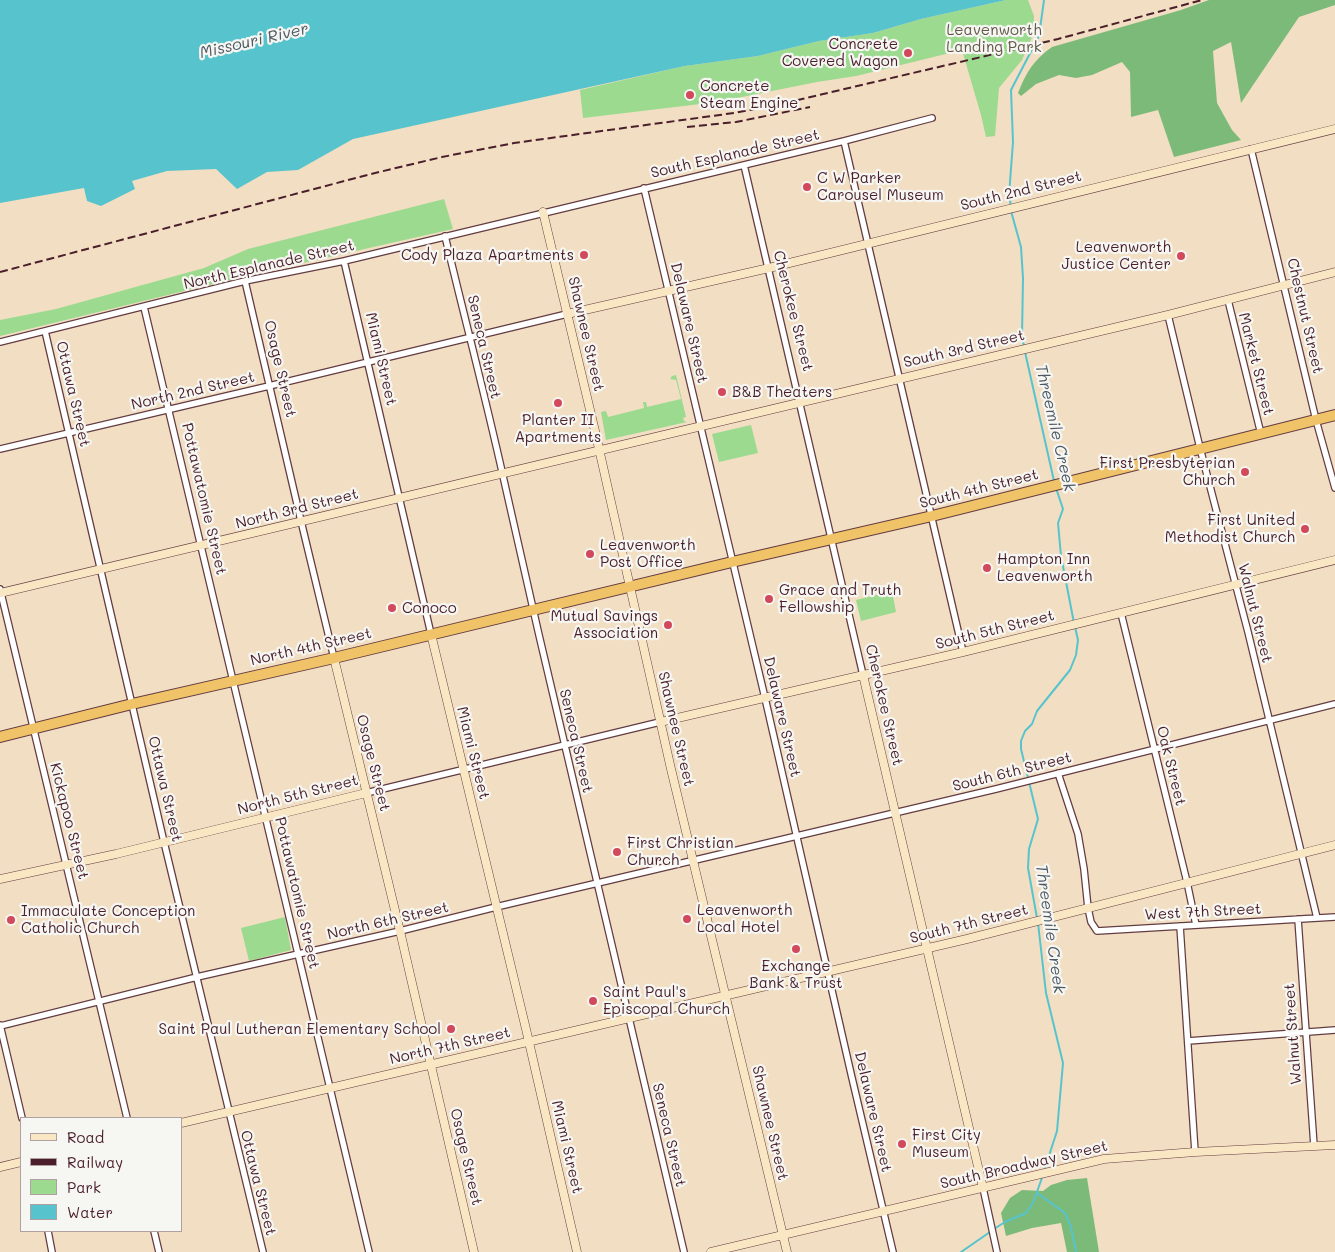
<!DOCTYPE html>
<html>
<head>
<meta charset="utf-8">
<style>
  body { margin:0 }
  #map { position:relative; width:1335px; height:1252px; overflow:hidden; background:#f2dec2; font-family:Mali,sans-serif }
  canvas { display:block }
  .legend { position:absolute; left:20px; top:1117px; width:162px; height:115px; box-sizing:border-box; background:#f6f6f2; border:1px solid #b1a0a2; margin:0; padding:6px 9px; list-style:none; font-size:15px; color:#4a1f2b }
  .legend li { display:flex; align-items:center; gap:10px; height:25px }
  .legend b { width:25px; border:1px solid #b1a0a2 }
</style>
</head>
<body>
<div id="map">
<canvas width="1335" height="1252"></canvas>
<ul class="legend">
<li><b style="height:6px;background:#f9e7c3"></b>Road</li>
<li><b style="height:6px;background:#4a1f2b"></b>Railway</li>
<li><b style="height:14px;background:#9bda8f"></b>Park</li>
<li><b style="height:14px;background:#57c4cd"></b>Water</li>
</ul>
</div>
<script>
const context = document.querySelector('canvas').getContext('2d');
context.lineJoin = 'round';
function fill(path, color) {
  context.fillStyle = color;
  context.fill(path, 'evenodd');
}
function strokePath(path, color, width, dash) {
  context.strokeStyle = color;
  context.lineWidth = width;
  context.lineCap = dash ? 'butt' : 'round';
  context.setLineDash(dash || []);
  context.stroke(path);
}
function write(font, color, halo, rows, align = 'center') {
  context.font = font + ' Mali,sans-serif';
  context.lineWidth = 4.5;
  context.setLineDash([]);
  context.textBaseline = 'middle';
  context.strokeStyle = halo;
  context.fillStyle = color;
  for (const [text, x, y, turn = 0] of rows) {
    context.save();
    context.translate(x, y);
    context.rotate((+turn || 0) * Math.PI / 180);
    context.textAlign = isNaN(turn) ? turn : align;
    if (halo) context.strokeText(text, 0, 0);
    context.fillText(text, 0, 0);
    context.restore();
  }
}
fill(new Path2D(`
  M1006 0H1028L1034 16 1033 35 1022 60 999 88 995 136 986 137 981 115 962 50 856 76 817 82 717 102 583 118 580 90 685 66 758 56 819 41 873 33 921 19Z
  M444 199 453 229 254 274 0 336V320L56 309 204 268 248 249Z
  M676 375 686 417 683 418 684 421 687 422 606 440 601 412 606 411 608 417 644 408 643 402H646L647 407 681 399 676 380 670 379 672 376Z
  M751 425 758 453 719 462 712 434Z
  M892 591 896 612 861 621 856 600Z
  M285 917 291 950 249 961 241 928Z`), '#9bda8f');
fill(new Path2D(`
  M1209 0H1335V5L1299 17 1241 103 1231 42 1213 51 1217 103 1232 130 1241 140 1174 157 1158 110 1131 117 1130 72 1122 62 1092 75 1076 78 1059 75 1036 84 1021 96 1018 93C1027 71 1033 61 1052 47L1181 10Z
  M1087 1178 1099 1252H1067L1061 1223 1032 1228 1006 1236 1001 1213 1010 1198 1022 1190 1043 1191 1051 1185 1067 1180Z`), '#7cba7a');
fill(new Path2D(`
  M0 0H1006L921 19 873 33 819 41 758 56 685 66 353 139 298 170 267 172 237 189 216 169 167 171 132 181 135 189 101 206 87 201 84 188 0 203Z`), '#57c4cd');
strokePath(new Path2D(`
  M1011 206 1009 195 1013 142 1011 90 1039 36 1044 0
  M1011 211 1021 247 1023 278 1022 336 1024 347
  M1025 352 1054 481
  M1056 488 1063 509 1058 523 1061 556 1074 623
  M1037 918 1028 868 1029 849 1038 819 1021 749V741L1025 731 1032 724 1037 711 1070 670 1076 655 1078 640 1075 627
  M1038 923 1046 993 1063 1063 1057 1131 1044 1171
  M1037 1193 1065 1213 1071 1227 1076 1252
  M994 1229 1005 1222 1026 1213 1033 1203 1043 1175
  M961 1252 990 1232`), '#57c4cd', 2);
const street = new Path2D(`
  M844 141 963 652
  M1251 149 1316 420 1335 488
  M744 165C785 335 824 505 863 675
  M644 188 765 698 852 1078 893 1252
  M445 236C464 316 485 395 503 476 561 735 622 993 684 1252
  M344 261 431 634
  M245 281 301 521 334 658
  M1228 300 1261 434
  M144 307 369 1252
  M1168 315 1200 448 1248 632 1317 918
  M45 331 164 842 263 1252
  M0 342 245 281 344 261 844 141 932 118
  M0 449 269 386 567 314
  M0 589 127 1118
  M1121 613 1187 882 1196 925
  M1058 773 1078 834 1084 869 1088 908 1091 922 1097 931 1335 917
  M366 793 660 722
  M1298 919 1314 1146
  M1180 926 1195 1152
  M0 1025 22 1118
  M0 1026 197 977 400 931 496 907 996 789 1335 704
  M1188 1041 1335 1030
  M983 1188 997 1252
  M48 1231 52 1252
  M154 1231 159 1252`);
const secondary = new Path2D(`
  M543 212 595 431 671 769 787 1252
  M567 314 769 268 1335 129
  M0 593 1168 315 1335 272
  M431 634 526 1029 577 1252
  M334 658 400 931 474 1252
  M863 675 983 1188
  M660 722 963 652 1335 560
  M0 879 116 854 366 793
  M181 1123 967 939 1335 845
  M0 1167 21 1162
  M711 1252 1104 1159 1195 1152 1335 1145`);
const highway = new Path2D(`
  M0 737 132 704 334 658 732 562 932 516 1335 415`);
strokePath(street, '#633c42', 8);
strokePath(secondary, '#633c42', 9);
strokePath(highway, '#633c42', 12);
strokePath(street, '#fff', 5.5);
strokePath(secondary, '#f9e7c3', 8);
strokePath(highway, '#f0c369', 10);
strokePath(new Path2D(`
  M687 127 736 122 810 107
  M0 272 371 174 442 157 514 143 734 113 785 103 1058 39 1202 0`), '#4a1f2b', 2, [8, 4]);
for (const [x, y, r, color] of [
  [908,53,5,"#d1495b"],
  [690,95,5,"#d1495b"],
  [807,187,5,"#d1495b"],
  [584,255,5,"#d1495b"],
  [1181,256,5,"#d1495b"],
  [722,392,5,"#d1495b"],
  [558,403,5,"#d1495b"],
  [1245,472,5,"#d1495b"],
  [1305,529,5,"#d1495b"],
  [590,554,5,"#d1495b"],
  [987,568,5,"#d1495b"],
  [769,599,5,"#d1495b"],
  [392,608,5,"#d1495b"],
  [668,625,5,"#d1495b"],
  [617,852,5,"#d1495b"],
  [687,919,5,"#d1495b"],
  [11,920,5,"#d1495b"],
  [796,949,5,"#d1495b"],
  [593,1001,5,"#d1495b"],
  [451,1029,5,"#d1495b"],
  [902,1144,5,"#d1495b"]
]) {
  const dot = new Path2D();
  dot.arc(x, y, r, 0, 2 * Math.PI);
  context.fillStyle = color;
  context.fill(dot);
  strokePath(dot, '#f6f6f2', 2);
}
write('15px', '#625749', '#f6f6f2', [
  ["Leavenworth",994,30],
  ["Landing Park",994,47]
]);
write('15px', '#4a1f2b', '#f6f6f2', [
  ["Concrete",898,44,"right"],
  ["Covered Wagon",898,61,"right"],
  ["Concrete",700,86],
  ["Steam Engine",700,103],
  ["C W Parker",817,178],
  ["Carousel Museum",817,195],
  ["Leavenworth",1171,247,"right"],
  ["Justice Center",1171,264,"right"],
  ["Cody Plaza Apartments",574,255,"right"],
  ["B&B Theaters",732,392],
  ["Planter II",558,420,"center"],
  ["Apartments",558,437,"center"],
  ["First Presbyterian",1235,463,"right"],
  ["Church",1235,480,"right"],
  ["First United",1295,520,"right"],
  ["Methodist Church",1295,537,"right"],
  ["Leavenworth",600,545],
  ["Post Office",600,562],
  ["Hampton Inn",997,559],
  ["Leavenworth",997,576],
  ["Grace and Truth",779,590],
  ["Fellowship",779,607],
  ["Conoco",402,608],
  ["Mutual Savings",658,616,"right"],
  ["Association",658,633,"right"],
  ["First Christian",627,843],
  ["Church",627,860],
  ["Leavenworth",697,910],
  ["Local Hotel",697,927],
  ["Immaculate Conception",21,911],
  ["Catholic Church",21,928],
  ["Exchange",796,966,"center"],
  ["Bank & Trust",796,983,"center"],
  ["Saint Paul's",603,992],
  ["Episcopal Church",603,1009],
  ["Saint Paul Lutheran Elementary School",441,1029,"right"],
  ["First City",912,1135],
  ["Museum",912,1152]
], 'left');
write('15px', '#4a1f2b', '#f6f6f2', [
  ["South Esplanade Street",735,154,-13],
  ["South 2nd Street",1021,191,-14],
  ["North Esplanade Street",269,265,-13],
  ["Cherokee Street",793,311,76],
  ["Chestnut Street",1305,316,77],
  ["Delaware Street",689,323,77],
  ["Shawnee Street",586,334,77],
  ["Seneca Street",484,347,77],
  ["South 3rd Street",964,349,-13],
  ["Miami Street",381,359,77],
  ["Market Street",1256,364,76],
  ["Osage Street",280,369,77],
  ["North 2nd Street",193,391,-13],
  ["Ottawa Street",73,394,77],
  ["South 4th Street",979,489,-14],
  ["Pottawatomie Street",204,499,77],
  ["North 3rd Street",297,509,-14],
  ["Walnut Street",1255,613,76],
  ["South 5th Street",995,630,-14],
  ["North 4th Street",311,647,-13],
  ["Cherokee Street",884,705,77],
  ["Delaware Street",782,717,77],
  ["Shawnee Street",676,729,77],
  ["Seneca Street",576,741,77],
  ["Miami Street",473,753,76],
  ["Osage Street",373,763,76],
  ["Oak Street",1171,766,76],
  ["South 6th Street",1012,772,-14],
  ["Ottawa Street",165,789,77],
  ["North 5th Street",298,795,-14],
  ["Kickapoo Street",69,821,76],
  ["Pottawatomie Street",297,893,77],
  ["West 7th Street",1203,912,-3],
  ["North 6th Street",388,921,-13],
  ["South 7th Street",969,924,-14],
  ["Walnut Street",1293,1034,-94],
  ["North 7th Street",450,1046,-13],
  ["Delaware Street",873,1112,77],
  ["Shawnee Street",770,1123,77],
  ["Seneca Street",669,1135,77],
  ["Miami Street",567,1147,77],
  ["Osage Street",466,1157,77],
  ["South Broadway Street",1024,1165,-13],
  ["Ottawa Street",258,1183,76]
]);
write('italic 16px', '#4f5964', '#f6f6f2', [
  ["Missouri River",254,41,-13],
  ["Threemile Creek",1055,428,77],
  ["Threemile Creek",1050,929,82]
]);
</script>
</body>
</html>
